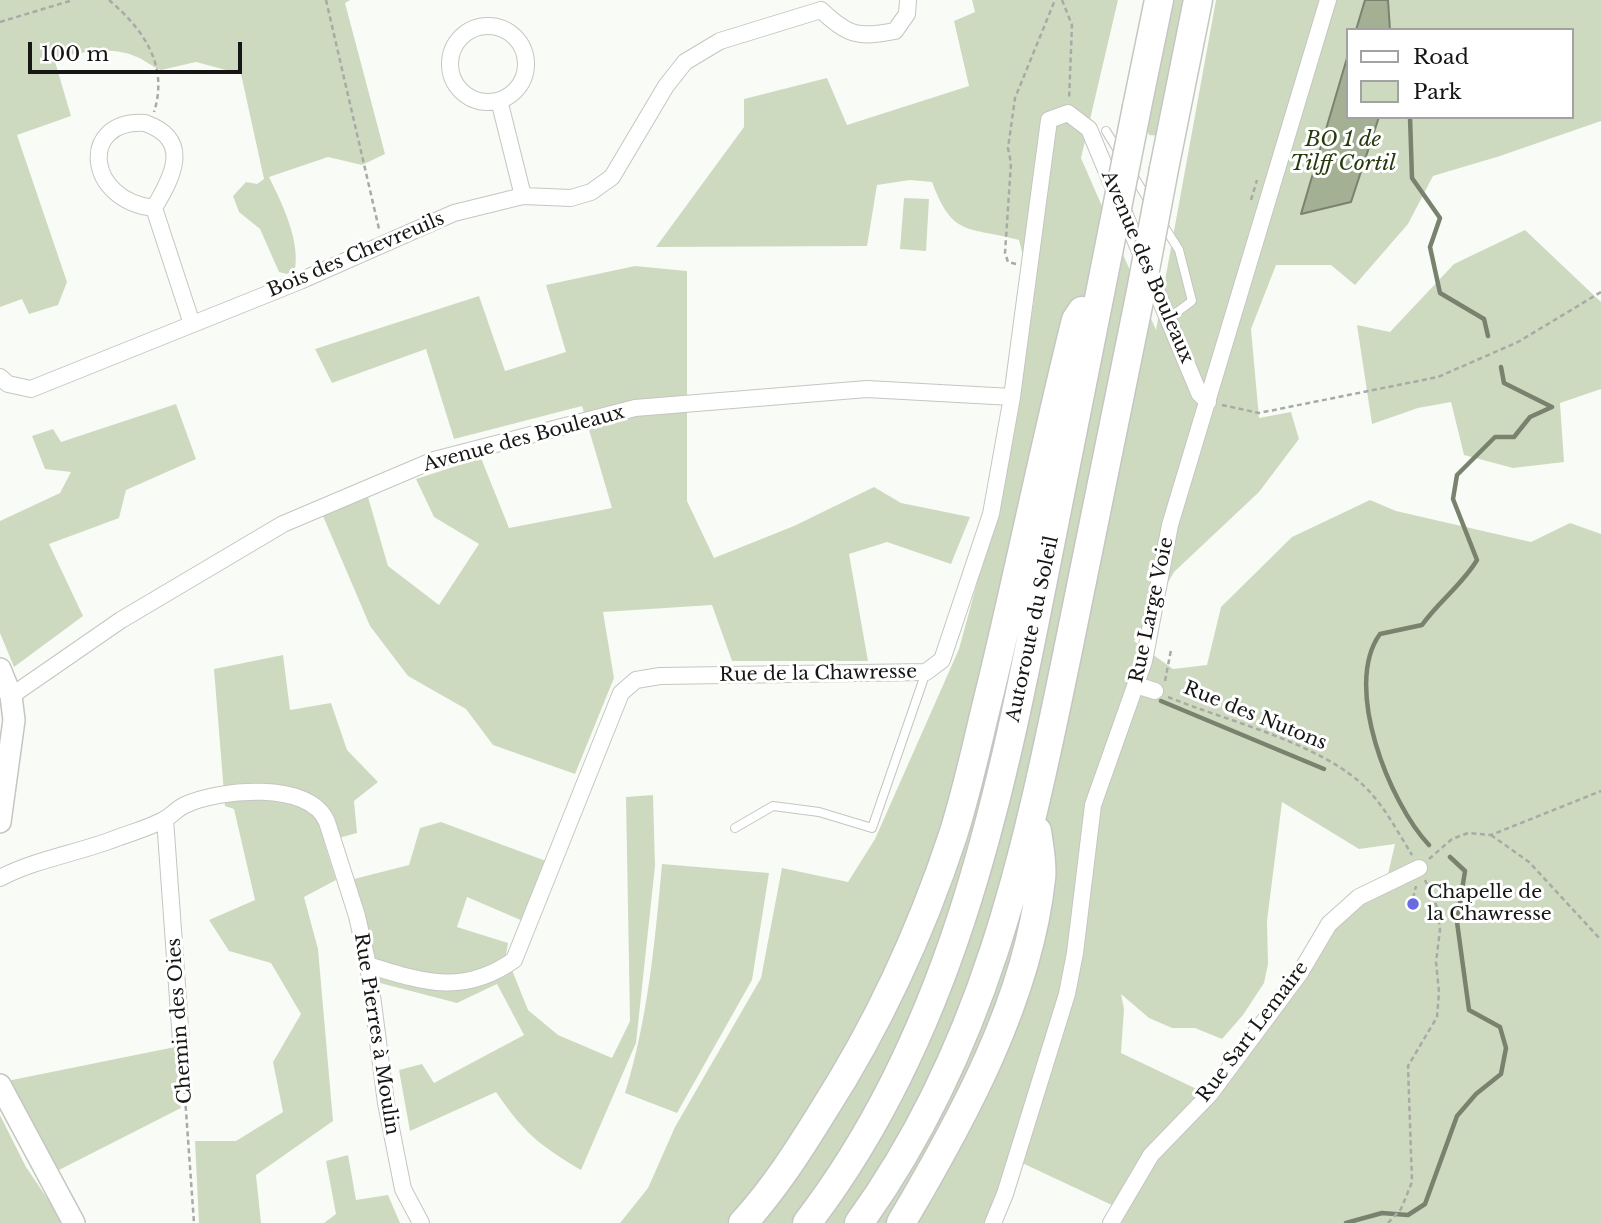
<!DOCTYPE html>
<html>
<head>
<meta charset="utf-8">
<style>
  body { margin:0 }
  #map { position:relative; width:1601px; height:1223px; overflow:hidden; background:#f9fcf6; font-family:"Libre Baskerville",serif }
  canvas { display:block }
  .legend { position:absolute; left:1346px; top:28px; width:228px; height:91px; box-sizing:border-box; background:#fff; border:2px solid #a2a2a1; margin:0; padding:9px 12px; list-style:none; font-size:21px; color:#161715 }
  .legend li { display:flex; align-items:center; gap:14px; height:35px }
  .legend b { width:35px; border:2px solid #a2a2a1 }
  .scale { position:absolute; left:28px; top:42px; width:214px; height:32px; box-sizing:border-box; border:4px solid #161715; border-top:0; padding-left:9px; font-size:21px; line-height:24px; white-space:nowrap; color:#161715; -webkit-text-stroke:5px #fff; paint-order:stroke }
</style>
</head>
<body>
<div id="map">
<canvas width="1601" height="1223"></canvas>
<ul class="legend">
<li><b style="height:9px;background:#fff"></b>Road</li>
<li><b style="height:19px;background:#cedac0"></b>Park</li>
</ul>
<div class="scale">100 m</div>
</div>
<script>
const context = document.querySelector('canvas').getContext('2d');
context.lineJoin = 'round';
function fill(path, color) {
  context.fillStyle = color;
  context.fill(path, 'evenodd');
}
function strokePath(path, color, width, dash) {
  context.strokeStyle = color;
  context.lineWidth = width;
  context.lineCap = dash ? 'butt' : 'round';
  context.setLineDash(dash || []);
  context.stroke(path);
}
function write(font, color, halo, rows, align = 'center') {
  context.font = font + ' "Libre Baskerville",serif';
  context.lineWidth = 6;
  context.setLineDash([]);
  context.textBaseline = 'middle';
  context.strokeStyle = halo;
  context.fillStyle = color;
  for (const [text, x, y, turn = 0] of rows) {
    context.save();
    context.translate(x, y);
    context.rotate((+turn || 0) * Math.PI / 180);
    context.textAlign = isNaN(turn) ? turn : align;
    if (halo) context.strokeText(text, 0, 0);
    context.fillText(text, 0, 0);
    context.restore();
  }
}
fill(new Path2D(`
  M0 0H350L345 3 385 154 362 165 328 157 269 177C282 203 300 240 295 269L287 274 279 272 260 229 239 212 233 196 246 182 257 184 264 179 241 74 196 62 161 70C152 67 145 60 137 57 111 45 80 53 54 58L71 116 17 135 67 282 58 305 29 314 22 299 0 307Z
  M972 0H1118L1081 158 1156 330 1216 0H1601V121L1500 156 1433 176 1408 224 1355 285 1331 265H1276L1251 329 1259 418 1291 412 1299 439 1259 492 1174 572 1134 641 1173 669 1207 665 1221 607 1292 537 1370 500 1396 511 1531 542 1570 523 1601 534V1223H1116L1153 1155 1214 1092 1316 960C1328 921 1357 906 1390 888L1387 878 1395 844 1359 849 1282 802 1267 921 1268 964 1264 983 1243 1015 1222 1039 1195 1028H1172L1149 1018 1121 994 1124 1009 1121 1053 1203 1092 1147 1151 1116 1207 1020 1162 1078 964 1091 853 1082 838C1075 879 1076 921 1068 961 1051 1049 1021 1141 985 1223H620L648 1188 675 1127 761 978 782 868 848 882 875 839 959 649 997 509 1034 301 1019 240C967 226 953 238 932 182L910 180 877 185 867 246 656 247 744 127V99L827 78 847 125 969 86 954 21 975 12ZM1347 30H1571V117H1347Z
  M1168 0H1189L1161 136 1149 135 1144 122Z
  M904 198 929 199 926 251 900 249Z
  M1525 230 1601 302V389L1560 403 1564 462 1513 468 1464 455 1451 402 1418 408 1372 424 1357 325 1390 332 1454 264Z
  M635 266 687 271V501L714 558 794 526 874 487 901 503 970 517 951 564 887 542 849 554 868 661H732L712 605 603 612 614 678 575 774 493 745 466 709 408 676 370 626 323 516 368 497 388 566 439 605 479 544 434 517 416 479 481 458 509 528 612 508 582 406 454 439 426 349 332 383 315 349 479 296 505 371 566 352 546 285Z
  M176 404 196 459 126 490 119 518 49 544 83 616 14 667 0 633V521L60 493 71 472 45 469 32 436 53 429 61 442Z
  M283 655 290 710 331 703 347 750 378 782 354 801 357 833 324 842 336 880 304 897 318 949 333 1121 256 1175 261 1223H199L195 1141H236L283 1112 273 1062 301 1014 271 963 229 951 209 920 255 900 234 809 225 806 214 669Z
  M653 795 655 866 636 1043 581 1170C539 1145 524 1133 496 1092L410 1131 399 1070 422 1064 434 1083 524 1035 497 984 457 1003 380 983 354 879 409 865 420 828 441 822 546 861 523 921 467 897 457 927 508 943 506 955 528 1010 558 1035 612 1058 630 1021 626 797Z
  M662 864 769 873 752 980 677 1113 625 1093C648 1019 655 941 662 864Z
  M175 1047 181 1108 59 1170 7 1081Z
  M0 1115 26 1167 64 1223H0Z
  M348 1155 356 1200 388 1195 400 1223H324L336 1214 326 1161Z`), '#cedac0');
const water = new Path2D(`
  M1365 0H1388L1390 30H1356Z
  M1347 58V117H1379L1351 202 1301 214Z`);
fill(water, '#a3b094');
strokePath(water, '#79826e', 2);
strokePath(new Path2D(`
  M1410 117 1412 178 1440 218 1430 247 1440 293 1484 319 1488 336
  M1161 701 1324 769
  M1429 845C1390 804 1342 686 1380 634L1422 625C1439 601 1462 585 1477 560L1453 499 1457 475 1495 437H1514L1530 417 1552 407 1504 383 1501 367
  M1346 1223 1382 1213 1408 1215 1425 1204 1457 1116 1476 1094 1501 1074 1506 1048 1500 1027 1469 1010 1457 922 1465 871 1450 857`), '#79826e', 4.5);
const lane = new Path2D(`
  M1106 131 1119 152
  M1131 172 1150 203
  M1162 223 1179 250 1192 301 1169 318
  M735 828 773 806 819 812 872 828 926 672`);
const street = new Path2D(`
  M821 10C848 36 859 38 895 31L907 14 908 0
  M450 64a38 38 0 1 1 76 0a38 38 0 1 1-76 0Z
  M500 104 523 196
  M145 123C193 140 172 178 154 208 86 201 78 119 145 123Z
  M154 208 192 324
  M0 377 8 384 31 389 300 281 454 213 523 196 571 198 591 192 612 177 666 86 685 62 720 41 821 10
  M1136 685 1155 691
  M11 696 121 620 283 524 434 460 635 408 867 389 1012 397
  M165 819 181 1041
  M0 878C36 859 79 853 117 838 133 832 152 827 167 818 173 814 178 808 185 805 219 789 310 780 327 822L357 916 368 965 386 1103 403 1189 421 1223
  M368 965C423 982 463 996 514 960L621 693 636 680 660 676 926 672 942 660 991 514 1012 397 1049 120 1068 113 1089 129 1199 393 1208 402
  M993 1223 1005 1194 1067 994 1075 953 1093 805 1144 661 1170 525 1328 0
  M1111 1223 1151 1155 1210 1094 1300 973 1329 924 1359 897 1419 868`);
const secondary = new Path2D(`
  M0 669 11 696 14 720 0 822
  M0 1085 74 1223`);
const highway = new Path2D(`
  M1137 107 1159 0
  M1164 169 1198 0
  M743 1223C774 1189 799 1150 823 1111 878 1025 921 932 953 835 968 788 978 739 990 691 1020 568 1045 443 1076 320L1082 311
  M807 1223C949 1038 998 809 1042 585 1066 466 1090 347 1113 228
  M859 1223C984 1050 1025 859 1067 655 1092 534 1116 412 1141 291
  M901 1223C962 1120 1028 1000 1041 879 1043 864 1039 846 1037 831`);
strokePath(lane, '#c4c6c1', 10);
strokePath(street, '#c4c6c1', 18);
strokePath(secondary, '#c4c6c1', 24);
strokePath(highway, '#c4c6c1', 31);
strokePath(new Path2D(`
  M109 0C143 29 169 65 154 112
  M326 0 379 229
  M1062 0 1072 25 1069 100
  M0 22 73 0
  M1251 200 1257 180
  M1016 264 1008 262 1005 253 1011 163 1008 148 1015 98 1055 0
  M1222 405 1259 413 1438 377 1518 342 1601 292
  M1165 681 1171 650
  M1168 697C1229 722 1326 744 1370 792 1387 811 1399 834 1412 855
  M1491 835 1529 862 1601 940
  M1429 859 1452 839 1468 833 1491 835 1601 791
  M1413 898 1416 886
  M182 1055 194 1223
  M1388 1223 1401 1209 1412 1182 1408 1066 1437 1017 1439 992 1436 962 1440 930 1437 907 1425 880`), '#a8aaa6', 2.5, [5, 3.5]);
strokePath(lane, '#fff', 8);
strokePath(street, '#fff', 16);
strokePath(secondary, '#fff', 21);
strokePath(highway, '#fff', 28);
const highwayBridge = new Path2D(`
  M1113 228 1137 107
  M1141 291 1164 169`);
strokePath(highwayBridge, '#c4c6c1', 31, []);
strokePath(highwayBridge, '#fff', 28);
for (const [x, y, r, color] of [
  [1413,904,7,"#676ae3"]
]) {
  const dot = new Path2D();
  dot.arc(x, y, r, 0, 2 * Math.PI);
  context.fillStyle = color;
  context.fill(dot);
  strokePath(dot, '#fff', 2.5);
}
write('19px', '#161715', '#fff', [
  ["Bois des Chevreuils",356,255,-23],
  ["Avenue des Bouleaux",1147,267,67],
  ["Avenue des Bouleaux",524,439,-15],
  ["Rue Large Voie",1152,610,-78],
  ["Autoroute du Soleil",1033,629,-78],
  ["Rue de la Chawresse",818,674,-1],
  ["Rue des Nutons",1255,716,22],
  ["Chemin des Oies",180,1021,-94],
  ["Rue Sart Lemaire",1253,1032,-53],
  ["Rue Pierres à Moulin",376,1034,81]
]);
write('19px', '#161715', '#fff', [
  ["Chapelle de",1427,893],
  ["la Chawresse",1427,915]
], 'left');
write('italic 21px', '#283a0c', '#fff', [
  ["BO 1 de",1343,140],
  ["Tilff Cortil",1343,164]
]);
</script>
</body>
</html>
